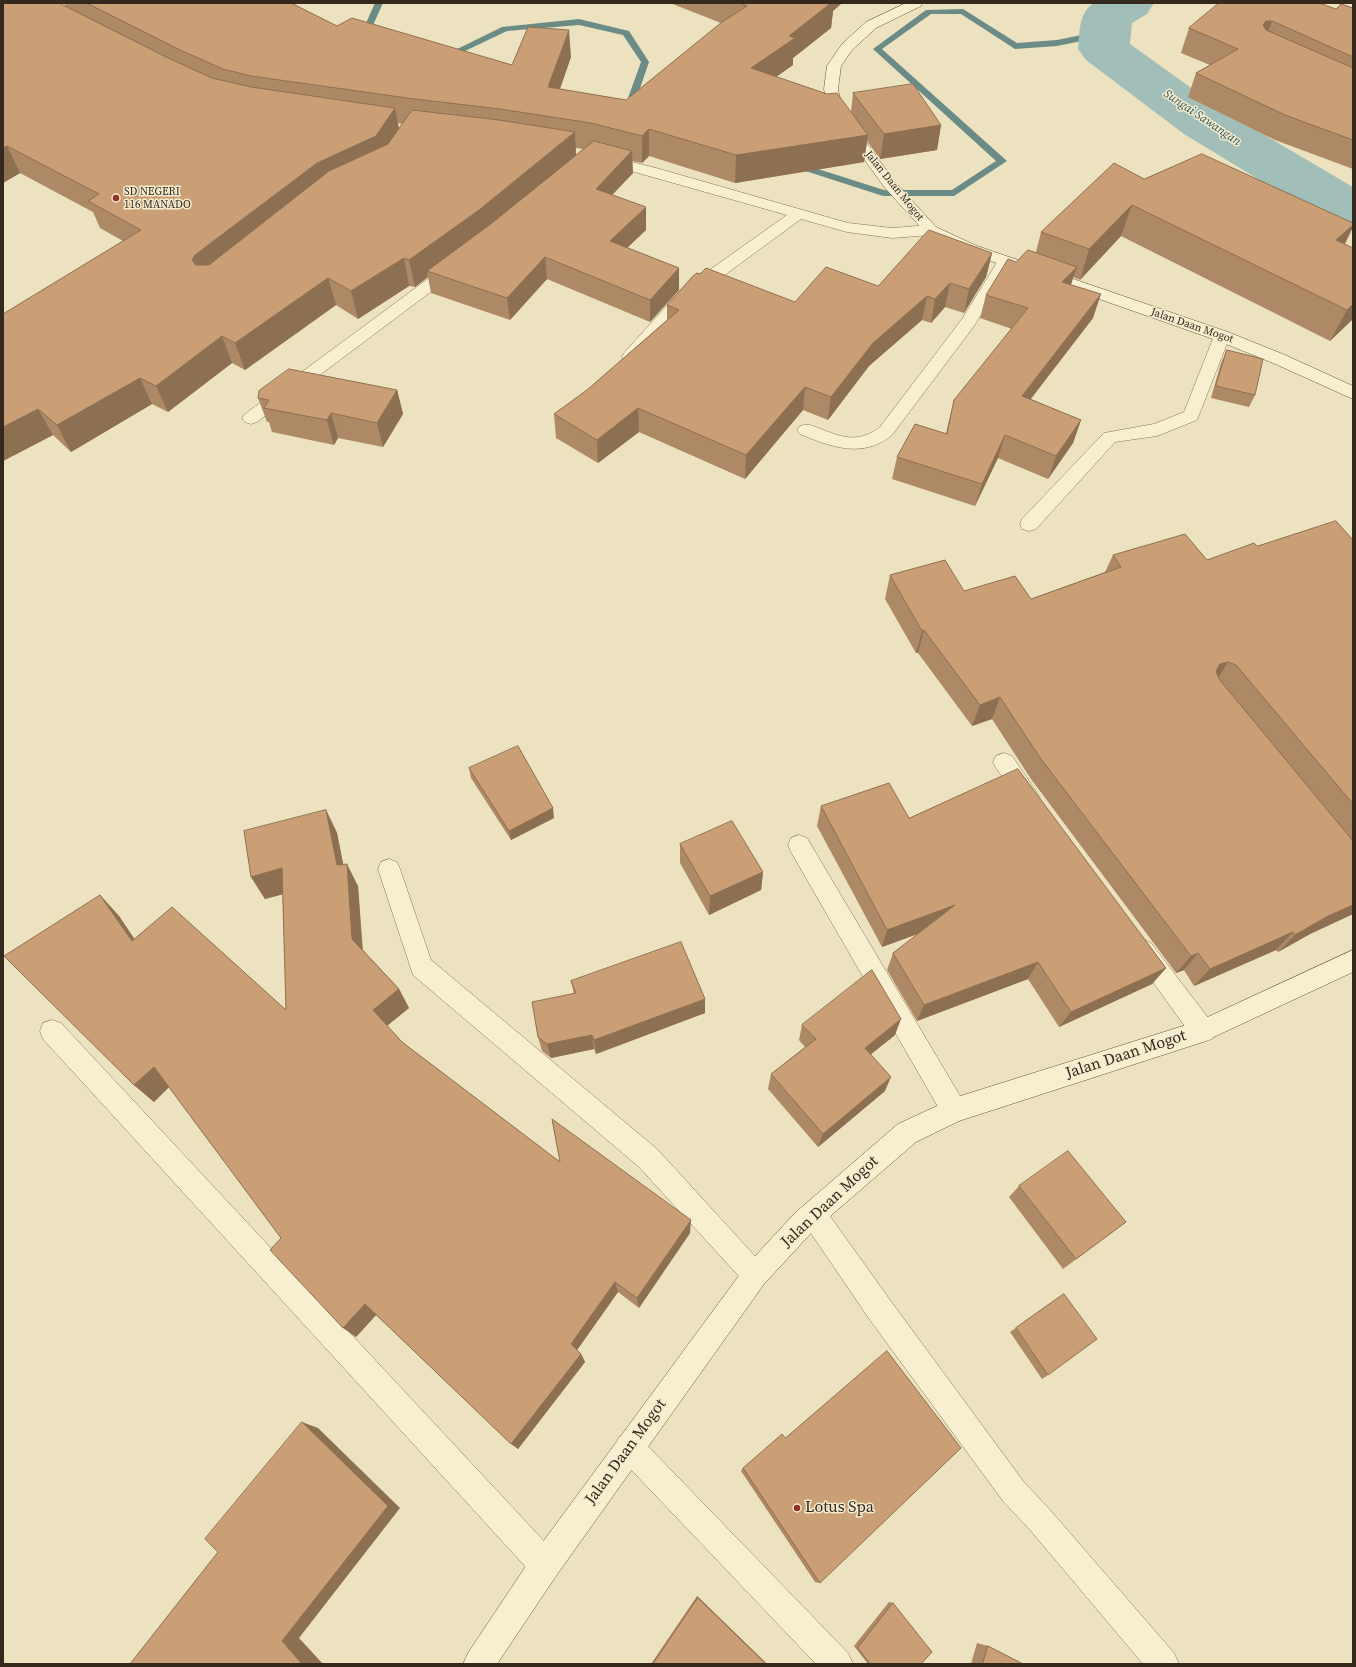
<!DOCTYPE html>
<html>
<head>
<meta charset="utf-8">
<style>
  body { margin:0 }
  #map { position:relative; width:1356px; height:1667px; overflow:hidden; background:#ece2bf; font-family:"Source Serif 4",serif }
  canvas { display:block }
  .frame { position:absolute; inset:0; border:4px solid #34291c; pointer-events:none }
</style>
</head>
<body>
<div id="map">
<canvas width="1356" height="1667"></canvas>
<div class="frame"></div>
</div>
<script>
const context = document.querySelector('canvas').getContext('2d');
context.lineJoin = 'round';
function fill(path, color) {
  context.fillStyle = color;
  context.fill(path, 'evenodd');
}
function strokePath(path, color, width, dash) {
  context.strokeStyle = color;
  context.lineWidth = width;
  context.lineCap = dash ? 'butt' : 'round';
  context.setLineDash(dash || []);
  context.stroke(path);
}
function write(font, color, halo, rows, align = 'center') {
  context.font = font + ' "Source Serif 4",serif';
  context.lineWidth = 3;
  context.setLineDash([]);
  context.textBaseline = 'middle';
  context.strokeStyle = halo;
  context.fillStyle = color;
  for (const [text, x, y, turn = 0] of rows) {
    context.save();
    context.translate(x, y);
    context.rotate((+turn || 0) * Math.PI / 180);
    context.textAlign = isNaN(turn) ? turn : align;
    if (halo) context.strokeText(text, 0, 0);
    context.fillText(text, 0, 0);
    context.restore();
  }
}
fill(new Path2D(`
  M375 3H383L366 41 365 43H359L358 41Z
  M963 9 1017 43 1057 40 1106 30 1110 33 1106 36 1057 46 1015 49 961 14H931L882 49 1007 161 954 196H883L790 166 788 164 790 162H796L884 190H952L996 161 873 49 926 10Z
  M579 19 629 31 649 62 637 97 648 105 647 107H641L628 98 641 62 623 35 579 25 507 31 446 60 443 61 439 58 502 27Z`), '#6a8b86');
fill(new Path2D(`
  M1094 3H1154L1147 14 1132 23 1130 44 1222 110 1353 187V230L1332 224 1184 134 1086 60 1078 49C1080 32 1078 13 1094 3Z`), '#a2beb8');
const minor = new Path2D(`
  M604 155 656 168 848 223 892 228 931 225 936 227 939 230 936 233 931 235 892 238 847 232 801 219 692 299 636 361 630 362 624 361 622 357 624 353 680 291 787 215 599 162 597 159 599 156Z
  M1005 257 1011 259 1013 262 974 326 892 435C863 459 831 447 800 434L797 430 800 426C808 423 813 426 821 429 843 438 860 443 880 427L962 319 999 259Z
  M454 262 460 264 462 267 460 270 257 422 251 424 245 422 242 418 245 414 448 264Z
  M1222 331 1228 332 1230 336 1197 420 1157 436 1115 442 1036 529 1029 531 1022 529 1020 524 1022 519 1104 433 1154 424 1184 412 1214 336 1216 332Z
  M1004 753 1012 756 1040 797 1037 803 1029 806 1021 803 996 768 993 762 996 756Z
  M799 835 807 838 963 1101 967 1110 963 1119 954 1122 945 1119 791 852 788 845 791 838Z
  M389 859 397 862 400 869 431 960 657 1149 764 1266 768 1275 764 1284 755 1288 746 1284 639 1167 413 975 378 869 381 862Z
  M1143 939 1151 943 1212 1023 1215 1031 1212 1039 1203 1042 1194 1039 1135 957 1131 950 1135 943Z
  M52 1020 61 1023 556 1554 560 1565 556 1576 545 1580 534 1576 43 1039 40 1031 43 1023Z
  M813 1201 822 1205 890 1300 1023 1481 1051 1511 1174 1653 1179 1664H1143L1031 1531 1003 1501 870 1320 804 1223 800 1214 804 1205Z
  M629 1433 639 1437 848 1653 853 1664H816L619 1457 615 1447 619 1437Z`);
const secondary = new Path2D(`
  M906 3H922L921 6 876 28 852 50 841 66 838 89 842 108 863 138 895 182 936 227 977 246 1228 332 1285 355 1353 386V399L1273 363 1216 340 965 252 926 233 885 188 853 144 828 108 824 89 827 66 842 44 866 22Z
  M1353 950V972L1203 1042 959 1121 916 1142 813 1231 764 1284 556 1576 497 1664H463L468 1653 534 1554 746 1266 795 1213 898 1124 954 1098 1199 1021Z`);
strokePath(minor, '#847358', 1);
strokePath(secondary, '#66543b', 1);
fill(minor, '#f8efd1');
fill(secondary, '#f8efd1');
fill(new Path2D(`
  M3 3 66 7 64 3H291L337 26 512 65 571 57 560 89 626 100 721 23 670 3H842L833 11 831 28 793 58V65L776 77 851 112 853 93 941 125 937 150 880 159 867 141 864 162 735 183 649 156 642 163 632 161 633 173 612 195 646 230 627 248 679 268V290L650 322 547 279 510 320 431 293 428 277 415 287 409 286 358 319 336 305 245 370 232 363 168 412 152 404 71 452 53 435 3 461 123 241 100 228 93 212 20 173 3 183ZM398 123 402 124 399 128ZM576 148 583 149 576 155Z
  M1353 8V169L1275 140 1188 97 1196 73 1210 65 1181 53 1189 28 1336 9Z
  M1144 179 1353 227 1345 244 1353 319 1330 341 1121 236 1080 280 1073 277 1071 285 1093 318 1031 399 1081 420 1073 443 1048 479 998 458 975 506 892 479 897 457 946 433 954 400 1012 329 980 318 986 295 1016 262 1036 252 1041 232Z
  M992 253 986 277 964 313 945 307 931 323 922 320 869 366 828 420 803 410 745 479 639 432 598 463 556 438 554 414 587 390 667 320V305L795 302 878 286Z
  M1227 350 1255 395 1249 407 1211 398 1221 363Z
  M397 390 403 414 383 447 338 438 334 445 272 432 269 422H267L258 398Z
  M1353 540V914L1310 934 1278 952 1276 950 1194 986 1184 970 1176 973 1031 779 992 719 972 726 918 653H916L885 599 890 575 964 591 1031 599 1105 572 1113 555 1207 560 1257 546Z
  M469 768 554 818 511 840 471 778Z
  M821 806 909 818 1166 968 1152 984 1059 1027 1028 979 917 1021 887 970 893 953 918 934 882 947 817 826Z
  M326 810 337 833 343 864 358 886 363 950 399 989 409 1008 387 1026 402 1042 560 1162 690 1233 639 1308 618 1292 577 1350 581 1354 585 1362 518 1449 376 1315 356 1337 281 1238 169 1087 154 1102 134 1085 100 895 119 916 134 939 286 1010 283 894 265 899 251 877Z
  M680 844 763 872 761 890 709 915 680 863Z
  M571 981 705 1013 596 1054 594 1049 551 1058 542 1051 538 1037 574 994Z
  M802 1025 895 1035 871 1054 885 1091 818 1147 768 1089 771 1074 805 1047 799 1040Z
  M1019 1186 1126 1222 1063 1269 1009 1197Z
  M1064 1294 1048 1375 1042 1379 1010 1332Z
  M785 1438 820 1583 815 1582 741 1471 743 1468Z
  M697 1596 767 1664H651Z
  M889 1602 893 1603 921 1664H868L854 1646Z
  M977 1643 988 1646 1023 1664H971Z`), '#ae8965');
fill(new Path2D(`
  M822 3H842L833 11 831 28 793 58V65L750 95 751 68Z
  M1266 21H1272L1263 45V25Z
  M569 30 571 57 551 114 548 87Z
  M395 108 400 135 205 282 192 260 195 255 317 163Z
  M941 125 937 150 880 159 884 134Z
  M649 129V156L642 163V136Z
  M575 132 576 159 483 237 427 271 428 277 415 287 409 260Z
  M868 135 864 162 735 183 736 155Z
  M7 146 20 173 3 183V148Z
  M632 151 633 173 597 211 596 189Z
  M1132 205 1121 236 1080 280 1089 249Z
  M646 207V230L611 263 610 241Z
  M1353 225V227L1339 255 1336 240Z
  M992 253 986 277 964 313 969 289Z
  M545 257 547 279 510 320 507 298Z
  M404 258 409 286 358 319 351 291Z
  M1077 267 1069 290 1062 282Z
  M679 268V290L650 322V300Z
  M328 278 336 305 245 370 235 343Z
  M950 283 945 307 931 323 935 299Z
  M1101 294 1093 318 1015 419 1022 396Z
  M927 296 922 320 869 366 828 420 831 397 873 343Z
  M1353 304V319L1330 341 1347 310Z
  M222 336 232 363 168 412 156 386Z
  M140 378 152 404 71 452 57 425Z
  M805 387 803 410 745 479 746 455Z
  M397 390 403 414 383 447 377 423Z
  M638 408 639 432 598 463 597 440Z
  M38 409 53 435 3 461V427Z
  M331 413 338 438 334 445 327 420Z
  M1081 420 1073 443 1048 479 1056 456Z
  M1005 435 998 458 975 506 982 484Z
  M924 630 918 653H916L922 631Z
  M1228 662 1214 685 1207 687 1220 664Z
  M1000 697 992 719 972 726 980 705Z
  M553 808 554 818 511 840 509 831Z
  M326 810 337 833 348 888 337 865Z
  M347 864 358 886 363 960 352 939Z
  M282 868 295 891 265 899 251 877Z
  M763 872 761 890 709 915 710 896Z
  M100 895 119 916 150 962 132 941Z
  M955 905 947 923 882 947 887 930Z
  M1353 905V914L1310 934 1278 952 1295 935 1328 916Z
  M1293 932 1276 950 1194 986 1210 969Z
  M1198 953 1184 970 1176 973 1191 956Z
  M1038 962 1028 979 917 1021 924 1005Z
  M1166 968 1152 984 1059 1027 1071 1012Z
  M399 989 409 1008 383 1029 373 1010Z
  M705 999V1013L596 1054 594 1040Z
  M901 1019 895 1035 860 1063 865 1048Z
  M592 1035 594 1049 551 1058 547 1044Z
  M154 1067 172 1084 154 1102 134 1085Z
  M891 1077 885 1091 818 1147 823 1134Z
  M691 1220 690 1233 639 1308 637 1298Z
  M615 1282 618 1292 575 1353 571 1344Z
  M365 1304 377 1314 356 1337 343 1328Z
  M581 1354 585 1362 518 1449 511 1444Z
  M302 1422 318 1428 400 1508 299 1638 323 1664H302L282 1641Z
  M697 1596 767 1664H766L698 1598Z`), '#8d6f52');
const building = new Path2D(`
  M3 3H59L166 57 212 78 251 87 395 108 376 136 317 163 195 255 192 260 196 265H209L329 171 388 144 412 110 499 120 575 132 479 210 409 260 404 258 351 291 328 278 235 343 222 336 156 386 140 378 57 425 38 409 3 427V314L141 230 88 201 99 194 7 146 3 148Z
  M87 3H291L337 26 352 18 512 65 528 27 569 30 548 87 626 100 722 22 747 6 740 3H831L789 36 795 38 751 68 827 94 837 93 868 135 736 155 649 129 642 136 591 123 500 109 407 98 251 76 223 69 178 49Z
  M1219 3H1319L1336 9 1341 4 1353 8V57L1272 21H1266L1263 25 1266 30 1353 68V140L1285 115 1196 73 1238 49 1189 28Z
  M913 84 941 125 884 134 853 93Z
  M594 141 632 151 596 189 646 207 610 241 679 268 650 300 545 257 507 298 427 271 492 223Z
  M1202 154 1353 223V225L1336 240 1353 248V304L1347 310 1132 205 1089 249 1041 232 1114 163 1144 179Z
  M929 230 992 253 969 289 950 283 935 299 927 296 873 343 831 397 805 387 746 455 638 408 597 440 554 414 587 390 679 310 667 305 693 276 697 273 700 274 706 268 795 302 826 267 878 286Z
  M1028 250 1077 267 1062 282 1101 294 1022 396 1081 420 1056 456 1005 435 982 484 897 457 915 424 947 434 954 400 1028 308 986 295 1008 259 1016 262Z
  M1227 350 1263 359 1255 395 1216 386Z
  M289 369 397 390 377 423 331 413 327 420 264 408 269 400 258 398 259 391Z
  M1336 521 1353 540V804L1236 665 1228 662 1220 664 1216 671 1219 679 1353 841V905L1328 916 1295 935 1293 932 1210 969 1198 953 1191 956 1041 759 1000 697 980 705 924 630 922 631 890 575 945 560 964 591 1015 576 1031 599 1121 567 1113 555 1185 534 1207 560 1254 543 1257 546Z
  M518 746 553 808 509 831 469 768Z
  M1018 769 1166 968 1071 1012 1038 962 924 1005 893 953 955 905 887 930 821 806 889 783 909 818Z
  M326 810 337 865 347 864 352 939 399 989 373 1010 402 1042 560 1162 552 1119 691 1220 637 1298 615 1282 571 1344 581 1354 511 1444 365 1304 343 1328 270 1250 281 1238 154 1067 134 1085 4 956 100 895 132 941 172 907 286 1010 282 868 251 877 244 831Z
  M732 821 763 872 710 896 680 844Z
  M681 942 705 999 594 1040 592 1035 547 1044 538 1037 532 1002 576 993 571 981Z
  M872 970 901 1019 865 1048 891 1077 823 1134 771 1074 816 1039 802 1025Z
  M1068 1151 1126 1222 1076 1259 1019 1186Z
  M1064 1294 1097 1339 1048 1375 1016 1328Z
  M887 1351 961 1448 820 1583 743 1468 782 1434 785 1438Z
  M302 1422 388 1506 282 1641 302 1664H130L218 1552 205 1539Z
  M698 1598 766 1664H653Z
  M893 1603 932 1652 921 1664H870L858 1648Z
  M988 1646 1023 1664H983Z`);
fill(building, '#ca9f75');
strokePath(building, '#8d6f52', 1);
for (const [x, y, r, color] of [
  [116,198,4,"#923129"],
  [797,1508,4,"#923129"]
]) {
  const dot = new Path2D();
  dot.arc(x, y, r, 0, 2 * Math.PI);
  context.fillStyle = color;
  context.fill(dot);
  strokePath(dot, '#f4ecce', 1.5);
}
write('11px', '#34291c', '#f4ecce', [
  ["Jalan Daan Mogot",894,186,51],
  ["Jalan Daan Mogot",1192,326,19]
]);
write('11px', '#34291c', '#f4ecce', [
  ["SD NEGERI",124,192],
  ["116 MANADO",124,205]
], 'left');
write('italic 12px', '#2b5353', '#f4ecce', [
  ["Sungai Sawangan",1202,118,34]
]);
write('16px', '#34291c', '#f4ecce', [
  ["Jalan Daan Mogot",1126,1055,-18],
  ["Jalan Daan Mogot",830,1202,-43],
  ["Jalan Daan Mogot",626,1452,-54]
]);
write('16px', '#34291c', '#f4ecce', [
  ["Lotus Spa",805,1508]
], 'left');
</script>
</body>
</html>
